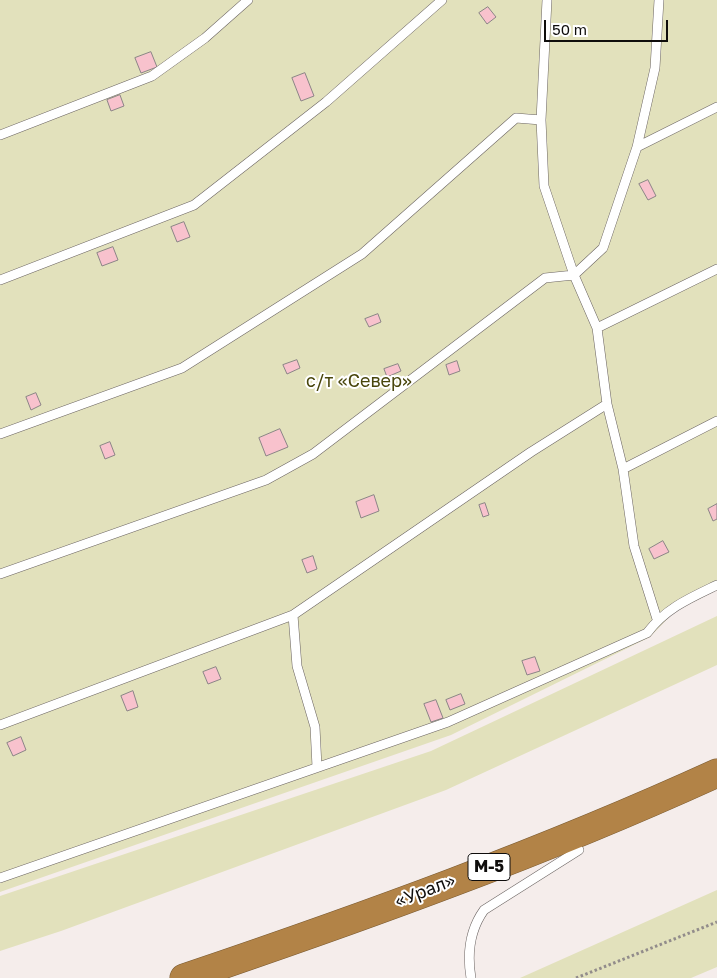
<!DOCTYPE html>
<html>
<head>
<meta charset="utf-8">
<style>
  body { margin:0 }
  #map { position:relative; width:717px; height:978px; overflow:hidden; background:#f5edeb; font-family:"Golos Text",sans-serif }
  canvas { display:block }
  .scale { position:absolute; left:544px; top:20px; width:124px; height:22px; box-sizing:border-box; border:2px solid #0f0d0c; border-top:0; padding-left:6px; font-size:15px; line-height:18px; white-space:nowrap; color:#0f0d0c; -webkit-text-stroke:4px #fff; paint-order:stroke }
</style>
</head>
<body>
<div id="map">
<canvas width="717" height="978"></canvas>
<div class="scale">50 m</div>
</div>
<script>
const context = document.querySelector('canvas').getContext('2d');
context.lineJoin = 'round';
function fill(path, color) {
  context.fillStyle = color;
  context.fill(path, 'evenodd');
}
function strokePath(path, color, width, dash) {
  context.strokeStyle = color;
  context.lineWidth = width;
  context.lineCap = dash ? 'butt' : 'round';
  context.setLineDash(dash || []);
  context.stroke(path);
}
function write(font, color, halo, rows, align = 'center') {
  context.font = font + ' "Golos Text",sans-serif';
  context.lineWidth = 4;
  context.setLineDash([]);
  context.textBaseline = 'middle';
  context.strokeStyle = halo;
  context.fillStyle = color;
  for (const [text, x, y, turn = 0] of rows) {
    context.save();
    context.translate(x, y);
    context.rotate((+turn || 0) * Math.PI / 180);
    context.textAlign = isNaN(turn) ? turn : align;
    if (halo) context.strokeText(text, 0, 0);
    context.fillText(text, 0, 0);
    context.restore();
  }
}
fill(new Path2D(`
  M0 0H717V590L675 611 650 637 451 735 0 892Z
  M717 616V665L446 790 61 931 0 951V896L431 751Z
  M717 890V967L691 978H520Z`), '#e2e1bc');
const building = new Path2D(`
  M488 7 496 17 487 24 479 13Z
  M151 52 157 67 141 73 135 58Z
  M305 73 314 96 301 101 292 78Z
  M120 95 124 106 111 111 107 100Z
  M648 180 656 196 648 200 639 184Z
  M184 222 190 237 177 242 171 227Z
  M113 247 118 260 102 266 97 253Z
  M378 314 381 322 369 327 365 319Z
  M297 360 300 368 287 374 283 365Z
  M457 361 460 371 449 375 446 365Z
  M398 364 401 371 387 377 384 369Z
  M36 393 41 405 31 410 26 397Z
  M280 429 288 447 266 456 259 438Z
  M110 442 115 455 105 459 100 446Z
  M374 495 379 511 361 518 356 502Z
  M485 503 489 515 483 517 479 505Z
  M717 504V519L713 521 708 509Z
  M663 541 669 552 654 559 649 549Z
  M313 556 317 569 307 573 302 560Z
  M535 657 540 671 527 675 522 661Z
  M216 667 221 679 208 684 203 672Z
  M133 691 138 707 127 711 121 696Z
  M461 694 465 704 450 710 446 700Z
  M436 700 443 718 431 722 424 704Z
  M21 737 26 750 13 756 7 743Z`);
fill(building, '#f8c2cd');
strokePath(building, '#8c8587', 1);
const lane = new Path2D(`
  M547 0 541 120 544 186 574 275 597 328 607 404 623 469 634 546 657 619
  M0 135 152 76 205 38 248 0
  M637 147 717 107
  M0 280 194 205 326 102 442 0
  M597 328 717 269
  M0 434 182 368 362 254 516 118 541 120
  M623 469 717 421
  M0 574 266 480 313 454 545 278 574 275 603 248 637 147 655 68 659 0
  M293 615 297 666 315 727 317 767
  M0 725 293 615 531 452 607 404
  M0 878 448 722 647 633C666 608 690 598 717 585
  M471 978C467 954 469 931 484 910L579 850`);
const highway = new Path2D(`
  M184 978C364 917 544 852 717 773`);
strokePath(lane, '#6b6462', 10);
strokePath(highway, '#795a32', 29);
strokePath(new Path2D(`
  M576 978 717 922`), '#928c8b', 3, [2.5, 2.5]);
strokePath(lane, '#fff', 9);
strokePath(highway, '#b28347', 28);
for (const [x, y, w] of [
  [489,867,42]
]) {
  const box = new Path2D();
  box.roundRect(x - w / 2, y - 13.5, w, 27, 4);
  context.fillStyle = '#fff';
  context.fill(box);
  strokePath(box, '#0f0d0c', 1);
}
write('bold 16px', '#0f0d0c', null, [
  ["М-5",489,867]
]);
write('18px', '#49460c', '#fff', [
  ["с/т «Север»",359,381]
]);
write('18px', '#0f0d0c', '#fff', [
  ["«Урал»",425,891,-21]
]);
</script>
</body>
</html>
